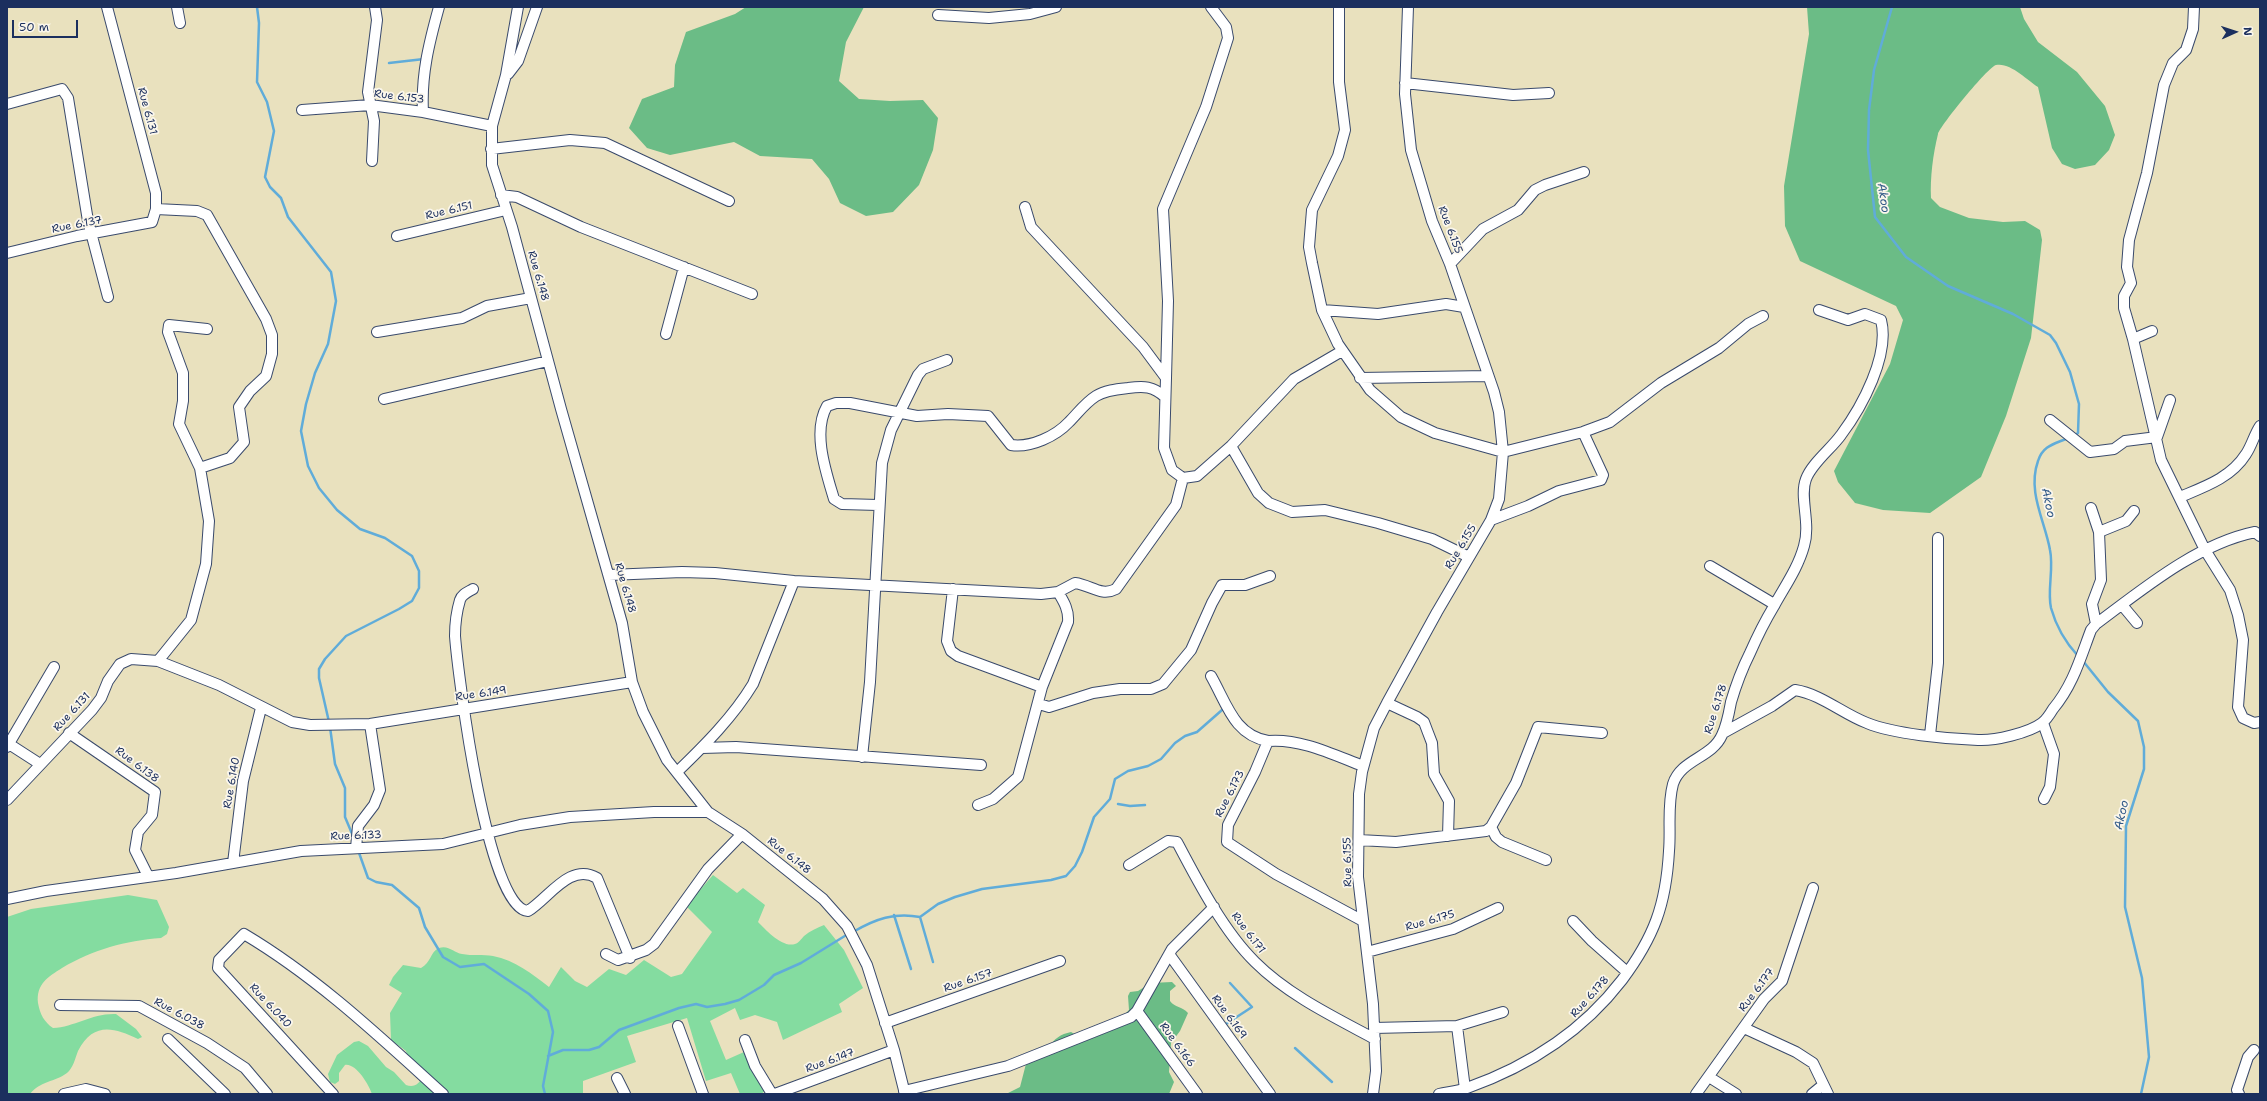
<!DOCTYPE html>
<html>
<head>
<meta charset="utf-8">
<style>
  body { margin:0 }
  #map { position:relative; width:2267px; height:1101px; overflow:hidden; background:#e9e1be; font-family:"Shantell Sans",sans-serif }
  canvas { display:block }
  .frame { position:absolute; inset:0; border:8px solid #1b2f5e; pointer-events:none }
  .north { position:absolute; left:2215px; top:12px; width:40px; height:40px; -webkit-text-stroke:3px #fbf7ec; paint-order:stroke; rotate:87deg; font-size:11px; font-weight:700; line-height:16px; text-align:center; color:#1b2f5e }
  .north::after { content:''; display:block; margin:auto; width:14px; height:18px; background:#1b2f5e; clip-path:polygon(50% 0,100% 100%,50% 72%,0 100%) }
  .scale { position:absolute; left:12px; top:20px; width:66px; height:18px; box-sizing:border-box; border:2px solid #1b2f5e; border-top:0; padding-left:5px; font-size:12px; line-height:14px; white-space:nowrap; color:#1b2f5e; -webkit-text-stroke:3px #fbf7ec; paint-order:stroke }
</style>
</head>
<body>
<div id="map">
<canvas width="2267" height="1101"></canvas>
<div class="frame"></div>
<div class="north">N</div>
<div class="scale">50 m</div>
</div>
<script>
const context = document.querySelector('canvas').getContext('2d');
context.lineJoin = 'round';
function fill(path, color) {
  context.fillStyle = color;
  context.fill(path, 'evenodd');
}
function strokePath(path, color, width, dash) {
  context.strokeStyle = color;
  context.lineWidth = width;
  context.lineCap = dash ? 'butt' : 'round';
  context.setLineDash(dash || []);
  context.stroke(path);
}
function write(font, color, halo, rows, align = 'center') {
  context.font = font + ' "Shantell Sans",sans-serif';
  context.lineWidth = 3.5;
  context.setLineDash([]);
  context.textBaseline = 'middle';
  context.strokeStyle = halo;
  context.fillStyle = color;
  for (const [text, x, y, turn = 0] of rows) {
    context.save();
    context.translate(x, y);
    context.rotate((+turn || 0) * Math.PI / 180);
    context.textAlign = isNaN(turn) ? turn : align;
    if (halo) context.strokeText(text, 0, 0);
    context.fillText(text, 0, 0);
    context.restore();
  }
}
fill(new Path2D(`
  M713 875 737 893 743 888 765 905 758 922C766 930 782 948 795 944 799 943 801 939 804 936 810 931 817 928 824 925L844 950 863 988 839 1004 842 1012 783 1040 777 1022 755 1015 740 1020 735 1008 710 1021 726 1060 744 1052 765 1091 761 1094H740L731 1073 706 1081 687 1018 627 1036 636 1062 583 1081V1094H372C369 1085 356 1063 345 1065L339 1073V1081L335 1084 330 1082 328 1074 337 1055 354 1042 359 1041 368 1046 386 1067 394 1072 406 1085C414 1088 420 1084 422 1076L408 1061 406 1051 391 1040 390 1013 402 993 389 985 393 977 403 965 421 968C431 963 430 952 439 948 449 945 454 953 462 954 472 956 483 954 493 956 515 960 532 974 549 987L561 967 575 981 587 987 609 969 626 975 644 960 671 977 682 974 712 932 686 906Z
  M128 895 157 900 169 927 167 934 161 938C125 941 94 949 62 968 48 977 36 984 38 1003 40 1014 44 1022 53 1028 75 1027 92 1013 116 1014L136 1029 142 1037 138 1039C113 1027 93 1022 78 1051 75 1059 73 1068 67 1073 55 1082 40 1081 30 1094H7V917L31 909Z`), '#84dca0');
fill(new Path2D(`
  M746 7H864L846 42 839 81 859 99 890 101 923 100 938 118 933 150 919 185 893 212 866 216 840 203 829 179 812 159 760 156 734 142 670 155 647 148 629 128 642 99 674 87 675 65 686 32 735 14Z
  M1807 7H2020L2024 19 2038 42 2077 72 2105 106 2115 135 2109 150 2095 165 2075 169 2062 164 2052 148 2038 87C2027 80 2010 62 1996 65 1988 67 1940 126 1938 134 1933 154 1930 178 1931 198L1940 207 1969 218 2003 222 2025 221 2040 230 2042 240 2031 338 2006 416 1981 477 1930 513 1883 510 1855 503 1838 482 1834 471 1890 364 1903 320 1896 306 1800 261 1785 226 1784 186 1809 34Z
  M1172 982 1176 986 1170 991V1001C1175 1008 1182 1006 1188 1013L1180 1031 1171 1043 1169 1072 1174 1082 1169 1094H1006L1020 1087 1027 1060 1049 1048C1053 1039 1061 1034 1071 1032L1080 1037 1124 1015 1129 1010 1128 996 1130 992 1138 991 1151 983Z`), '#6bbc86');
strokePath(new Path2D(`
  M257 7 259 23 257 82 267 102 274 131 265 177 270 187 281 198 288 217 331 272 336 301 328 344 315 373 306 404 301 431 308 466 319 488 337 510 360 529 385 538 412 556 419 571V588L412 601 399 609 346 636 325 659 319 669V678L329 722
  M1892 7 1874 70 1869 110 1868 150 1875 217 1906 257 1948 286 2013 314 2050 335 2056 343 2070 372 2079 404 2078 433 2074 436
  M389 63 424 59
  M2068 438C2055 444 2043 445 2038 461 2027 492 2045 521 2050 550 2054 569 2047 590 2051 608 2056 626 2066 643 2078 656
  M2083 661 2108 692 2138 721 2144 747V769L2126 826 2125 907 2142 978 2149 1057 2141 1094
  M330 727 335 764 345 788V817L353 836
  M1118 804 1130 806 1145 805
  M358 850 368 878 376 882 392 885 419 908 425 927 443 957 460 967 484 964 529 994 548 1011 553 1032 543 1086 545 1094
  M894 915 911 969
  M920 917 933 962
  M853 932C875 919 895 912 920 917L938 904 955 897 982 889 1051 880 1066 876 1075 866 1082 852 1094 817 1110 799 1115 779 1128 771 1148 766 1161 759 1175 743 1185 736 1197 732 1222 710
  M1226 1024 1252 1007 1230 983
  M1295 1048 1332 1082
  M548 1056 563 1050H589L599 1047 619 1030 679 1008 696 1004 707 1007 725 1004 739 1000 764 985 774 975 801 963 848 934`), '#60acd9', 2.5);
const minor = new Path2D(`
  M177 7 180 23
  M518 7 506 75 492 126V165L512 227 561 409 622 623 632 682 643 712 667 760 708 812 742 834 823 899 847 926 867 965 894 1050 905 1094
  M1339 7V82L1345 130 1338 156 1312 210 1309 247 1312 263 1322 310 1338 344 1370 390 1401 417 1435 433 1503 452 1583 432 1610 422 1661 383 1719 348 1748 324 1763 316
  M2194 7 2193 29 2186 50 2173 63 2164 85 2147 173 2129 240 2127 267 2131 283 2124 296V308L2133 339 2161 460 2205 550 2230 590 2238 615 2243 640 2238 707 2243 718 2254 723 2260 722
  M938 15 989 18 1030 14 1056 7
  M508 74 518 61 537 7
  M1405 83 1513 95 1549 93
  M7 104 62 89 68 98 88 221 108 297
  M302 110 370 105 423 112 492 126
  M423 112C421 75 429 43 439 7
  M491 149 570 140 605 143 729 201
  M372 161 374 121 368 92 377 20 375 7
  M501 195 517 197 581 227 752 294
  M1025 207 1031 227 1143 347 1166 378 1164 448 1172 470 1183 478 1197 476 1231 446 1294 379 1342 351
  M156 209 197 211 207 215 266 319 272 335V354L266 376 250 391 239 407 244 442 230 458 200 468
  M397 236 506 210
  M7 253 77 236 152 222 156 209V193L107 7
  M1450 264 1483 229 1518 210 1535 190 1545 185 1584 172
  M1322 310 1378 314 1446 304 1464 307
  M377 332 462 318 487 306 531 298
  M666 334 684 267
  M2133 339 2152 331
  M1166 378 1168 301 1163 209 1206 107 1228 38 1226 27 1211 7
  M1360 378 1488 376
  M384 399 548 361
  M2050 420 2090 452 2114 449 2125 441 2157 437 2170 400
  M1231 446 1258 493 1269 503 1292 512 1325 510 1378 523 1432 539 1469 557
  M2180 497C2204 487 2231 478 2246 454 2252 445 2254 435 2260 426
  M878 505 842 504 834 499C826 472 812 432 827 406L836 403H850L917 416 948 414 988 416 1011 445C1031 448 1056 436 1069 422 1078 413 1085 403 1096 396 1105 390 1118 389 1128 388 1144 386 1153 386 1165 397
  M2091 508 2099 532
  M1491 520 1528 506 1559 491 1601 480 1603 475 1583 432
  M1710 566 1774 604
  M609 575 682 572 715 573 794 581 1041 594 1058 592 1075 583C1091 585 1101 597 1116 589L1176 505 1183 478
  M473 589C468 592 462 594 460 600 457 610 455 626 455 636 458 674 487 909 528 911 549 898 570 862 597 878L630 958
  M953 589 947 641 951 651 958 656 1042 687
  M2122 605 2137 623
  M2096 624 2092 604 2101 580 2099 532 2126 521 2134 511
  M158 661 191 620 206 564 209 521 200 468 179 424 183 401V373L168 332 169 325 207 329
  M1211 676C1227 704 1234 735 1268 741L1255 772 1228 825 1227 842 1276 874 1363 921
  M1387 703 1417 717 1424 722 1427 730 1432 743 1434 774 1449 801 1448 836
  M1039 704 1049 707 1093 693 1120 689H1151L1163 684 1191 650 1212 603 1222 585H1245L1270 576
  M2043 723 2054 754 2050 787 2044 799
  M69 733 155 792 152 815 138 832 135 850 148 876
  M1723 733 1772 706 1795 690C1821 694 1843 714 1867 723 1894 734 1947 739 1978 740 1994 741 2029 733 2042 723 2046 720 2050 714 2053 709 2073 685 2080 659 2091 630L2096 624C2143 589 2197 544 2255 532L2260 536
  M1930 735 1938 663V538
  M1268 741C1300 738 1334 755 1363 766
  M9 744 40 764
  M7 747 54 667
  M702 748 736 747 981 765
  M862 757 870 682 882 463 891 430 918 375 923 369 947 360
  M677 772C705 745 733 717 753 684L794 581
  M7 800 92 710 101 698 108 681 120 664 131 659 158 661 219 685 292 722 310 725 370 724 632 682
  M978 805 993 799 1018 777 1042 687 1068 622C1069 610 1064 602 1058 592
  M1491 827 1496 837 1502 842 1546 860
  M1359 840 1396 842 1486 831 1491 827 1516 783 1538 727 1602 733
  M356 848 358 826 374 805 380 790 370 724
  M233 863 243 781 261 708
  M1129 865 1168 841 1177 842C1197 880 1224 932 1255 962 1288 995 1334 1017 1375 1039
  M7 899 46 891 176 873 301 851 443 844 520 825 570 817 654 812H708
  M1573 921 1592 941 1627 972
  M1367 952 1453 929 1498 908
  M606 954 618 960 646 950 654 944 708 869 742 834
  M1169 954 1270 1094
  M60 1005 139 1006 207 1043 245 1068 267 1094
  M1137 1011 1197 1094
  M885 1023 1060 961
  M678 1026 703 1094
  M1457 1026 1465 1089
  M1374 1028 1457 1026 1503 1012
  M1744 1028 1796 1052 1813 1063 1828 1094
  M168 1039 225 1094
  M745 1040 755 1066 772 1094
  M1709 1077 1736 1094
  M617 1078 625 1094
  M904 1091 1008 1066 1131 1017 1137 1011 1172 949 1214 907
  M64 1094 86 1089 105 1094
  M333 1094 218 968 219 960 244 934C318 978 380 1037 443 1094
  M775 1094 894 1050
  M1373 1094 1376 1071 1373 1004 1358 877 1359 794 1362 772 1374 728 1387 703 1437 612 1491 520 1499 499 1503 452 1499 412 1494 392 1450 264 1432 221 1411 150 1405 94 1408 7
  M1439 1094C1448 1092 1458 1091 1467 1088 1529 1066 1582 1032 1622 980 1654 937 1666 905 1669 851 1671 829 1667 806 1673 784 1681 759 1712 758 1722 735 1727 725 1729 713 1731 702 1736 685 1742 669 1750 653 1757 637 1765 621 1774 606 1785 586 1798 568 1804 546 1811 523 1799 497 1806 479 1812 463 1831 449 1841 435 1862 407 1890 355 1881 320L1865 314 1848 320 1819 310
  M1696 1094 1764 999 1782 981 1813 888
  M1812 1094 1823 1085
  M2239 1094 2237 1090 2248 1057 2254 1050`);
strokePath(minor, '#3a4a6c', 12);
strokePath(minor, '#fff', 10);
write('11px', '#1b2f5e', '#fbf7ec', [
  ["Rue 6.153",399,97,7],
  ["Rue 6.131",147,111,75],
  ["Rue 6.151",449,211,-13],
  ["Rue 6.137",77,225,-11],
  ["Rue 6.155",1450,230,69],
  ["Rue 6.148",538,276,74],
  ["Rue 6.155",1461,547,-59],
  ["Rue 6.148",625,588,74],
  ["Rue 6.149",481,694,-8],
  ["Rue 6.178",1716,709,-72],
  ["Rue 6.131",72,712,-47],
  ["Rue 6.138",137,765,37],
  ["Rue 6.140",232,783,-80],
  ["Rue 6.173",1230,794,-63],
  ["Rue 6.133",356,836,-2],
  ["Rue 6.148",789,856,38],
  ["Rue 6.155",1348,862,-91],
  ["Rue 6.175",1430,921,-16],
  ["Rue 6.171",1248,933,53],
  ["Rue 6.157",968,981,-19],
  ["Rue 6.177",1757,990,-53],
  ["Rue 6.178",1590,997,-48],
  ["Rue 6.040",270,1006,47],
  ["Rue 6.038",179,1014,28],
  ["Rue 6.169",1229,1017,54],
  ["Rue 6.166",1177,1045,54],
  ["Rue 6.147",830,1061,-20]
]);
write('italic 12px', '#335b89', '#fbf7ec', [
  ["Akoo",1883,198,81],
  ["Akoo",2048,503,78],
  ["Akoo",2122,815,-77]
]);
</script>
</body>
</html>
